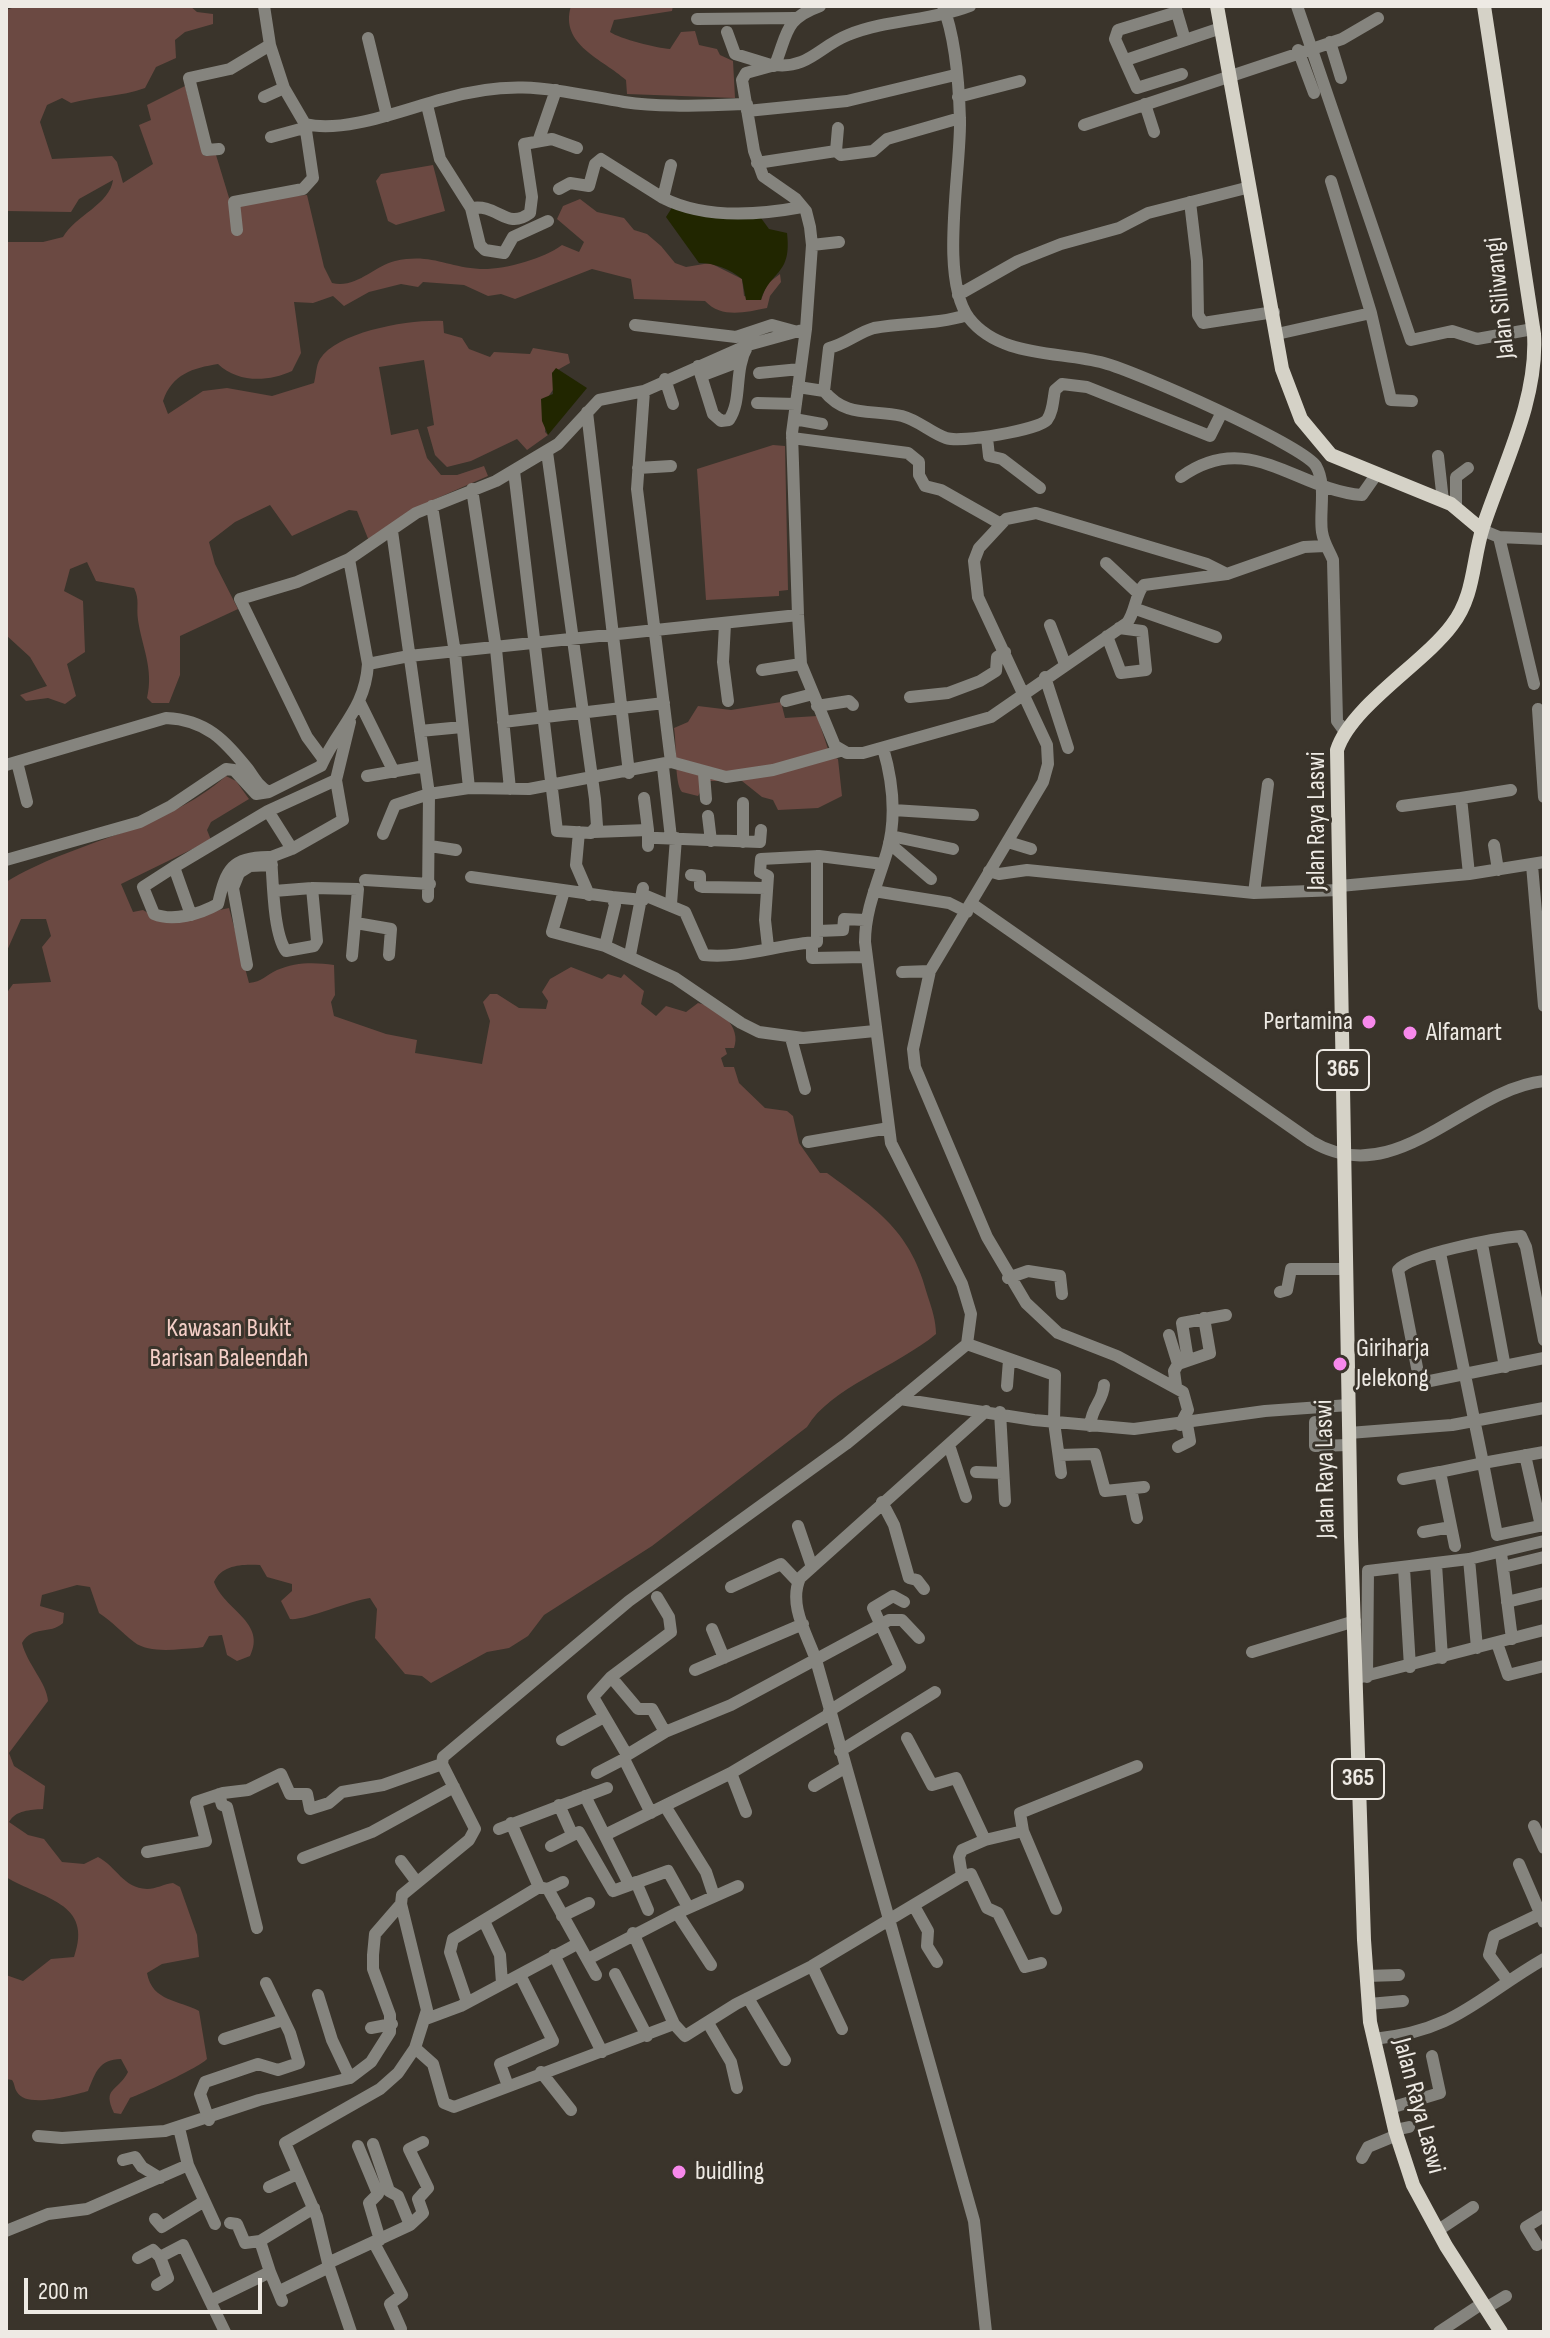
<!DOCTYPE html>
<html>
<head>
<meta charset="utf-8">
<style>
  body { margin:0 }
  #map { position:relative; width:1550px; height:2338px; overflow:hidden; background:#3a342b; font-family:"Sofia Sans Condensed",sans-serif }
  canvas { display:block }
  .frame { position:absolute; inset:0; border:8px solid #eeeae4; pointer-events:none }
  .scale { position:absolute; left:24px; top:2278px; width:238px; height:36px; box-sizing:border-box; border:4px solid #eeeae4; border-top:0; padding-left:10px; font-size:24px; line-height:28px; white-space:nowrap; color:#eeeae4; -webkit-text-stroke:6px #3a342b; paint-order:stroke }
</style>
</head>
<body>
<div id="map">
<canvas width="1550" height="2338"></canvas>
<div class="frame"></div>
<div class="scale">200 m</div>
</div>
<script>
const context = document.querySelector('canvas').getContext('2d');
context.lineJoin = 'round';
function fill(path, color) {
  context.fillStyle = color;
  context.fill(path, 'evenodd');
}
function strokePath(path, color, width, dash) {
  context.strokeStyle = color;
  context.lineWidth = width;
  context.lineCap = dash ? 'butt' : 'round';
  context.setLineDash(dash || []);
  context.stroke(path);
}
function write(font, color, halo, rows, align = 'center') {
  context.font = font + ' "Sofia Sans Condensed",sans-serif';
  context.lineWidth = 6;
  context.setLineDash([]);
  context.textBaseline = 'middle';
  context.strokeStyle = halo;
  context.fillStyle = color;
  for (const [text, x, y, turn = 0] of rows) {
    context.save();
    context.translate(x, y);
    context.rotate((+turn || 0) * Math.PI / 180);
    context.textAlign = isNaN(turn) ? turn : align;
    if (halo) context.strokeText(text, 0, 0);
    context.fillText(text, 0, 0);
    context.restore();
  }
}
fill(new Path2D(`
  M18 6H190L197 12 213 14V24L185 32 175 40 176 58 156 67 145 88C120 97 97 96 71 103L62 98 47 105 40 122 52 159 112 156 117 162 123 183 153 164 139 125 151 120 147 105 185 86 204 156 216 155 230 201 307 195 324 267 332 283C356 289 374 266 395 261 431 253 446 267 480 269 504 270 543 259 562 245L579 252 584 242 557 219 563 206 580 199 597 212 624 218 634 230 647 234 661 246 675 263 686 267 710 263 742 279 744 296 761 300 767 284 780 274 781 282 770 296 767 308C746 312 722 319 705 301L634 299 631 279 592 269 515 299 501 294 488 296 464 285 423 282 418 287 401 284 369 292 344 306 333 296 313 303 294 302 301 353 292 371C268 382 238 383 218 364 193 368 172 374 163 401L168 414 203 391 227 388 272 396 314 383C316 376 316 365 320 359 338 331 412 319 443 321L444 333 462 338 469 349 490 357 494 352 530 354 533 348 568 354 570 363 552 373 555 387 548 397 545 432 548 435 527 450 517 439 471 461 447 467 435 455 427 427 434 425 424 360 379 367 391 435 418 429 427 458 441 475H457L484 466 488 476 433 500 369 541 357 511 349 510 292 536 270 505 235 522 209 542 215 564 238 609 180 636V675L169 703H152L147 698C154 669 142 647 138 620 136 607 140 600 134 588L96 581 87 562 70 569 64 591 83 601 85 652 67 664 76 696 65 704 48 698 26 701 20 695 47 686 30 657 6 635V242H43L63 237C75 216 110 204 113 180L79 199 71 212 6 211V10Z
  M571 6H673L672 11 614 20 610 32C620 39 657 48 670 49L681 32 695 31 699 45 717 49 720 55 733 61 735 98 627 94 626 80C603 59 559 45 571 6Z
  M433 165 445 211 396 225 388 221 376 181 381 174Z
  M773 445 785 446 788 590 779 591V596L706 600 697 469Z
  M781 702 785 718 817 716 830 755 838 759 842 796 818 808 778 810 773 800 762 797 742 781H707L698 796 682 792C674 783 677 745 674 728L688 722 698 706 731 710Z
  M226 776 236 781 249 799 211 822 207 830 211 840 121 884 133 912 143 910 163 922 229 908 249 983C262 982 266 975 277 970 295 962 315 962 334 965L335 995 331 1002 334 1016 386 1034 417 1040 415 1053 482 1064 490 1021 483 1002 490 994H497L519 1008 546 1009 548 1001 542 992 550 979 571 967 602 979 608 974 621 978 624 974 644 991 641 1004 656 1016 666 1006 686 1012 698 1003C719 1007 742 1027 734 1048H725L727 1054 721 1058 724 1067H734L739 1083 765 1108 787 1111 793 1116 799 1143 820 1173H827C879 1211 911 1231 928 1297 932 1309 936 1321 936 1334 898 1366 830 1388 807 1427L652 1546 544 1615 528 1636 509 1648 487 1652 431 1683 422 1676 405 1674 375 1638 377 1609 370 1598C348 1601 304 1621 290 1619L281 1601 292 1591V1584L267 1577 260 1565C244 1564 222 1564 214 1582 224 1610 267 1622 250 1656L237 1661 227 1655 222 1635 209 1636 203 1647 197 1648C178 1649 149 1654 134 1642 121 1632 113 1622 99 1613L90 1587 77 1585 42 1595 40 1606 64 1613 63 1623C50 1635 32 1625 22 1643 27 1664 47 1683 48 1701L9 1753 14 1766 45 1786 43 1809C30 1810 16 1810 9 1822L28 1835 44 1839 62 1862 84 1864 98 1857C117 1867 123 1888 147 1889 156 1889 164 1884 173 1883L180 1887 197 1935 199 1957 162 1964 147 1973C152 2002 180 2000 199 2011L207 2059C200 2067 142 2094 130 2098L121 2114 114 2113C102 2087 117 2093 128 2072L121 2059C99 2060 96 2071 88 2091 74 2095 26 2109 17 2092 14 2088 15 2084 12 2080L6 2079V1975L23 1981 51 1959 74 1957C94 1902 42 1899 6 1877V994L13 984 51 982 42 947 51 936 46 919H21L6 953V882C75 840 164 831 226 776Z`), '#6b4942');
fill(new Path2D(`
  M673 206 761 218 769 229 787 233C792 276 771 269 761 300H746L742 279C730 269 714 263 699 263L666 217Z
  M556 368 587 388 548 435 542 421 541 399 553 394 552 373Z`), '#212600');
strokePath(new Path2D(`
  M820 6C784 19 788 33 775 65L746 73 742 80 754 151 763 176 796 199 806 211 810 227 812 245 806 329 792 433 798 615 801 664 835 746 847 753H863L991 717 1127 623C1136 611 1135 594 1144 585L1227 574 1304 547 1325 546
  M943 6C956 39 959 85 960 120 961 171 939 278 969 318 1000 358 1060 351 1104 363 1135 371 1303 445 1316 466 1327 485 1319 513 1322 532 1324 544 1329 550 1333 560L1337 721 1345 732
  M1175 6 1185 40
  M1297 6 1411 340 1452 331 1477 339 1533 329
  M1177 12 1118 30 1115 39 1137 88 1182 74
  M697 19 795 18
  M727 32 735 54 774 66
  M368 38 387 116
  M1330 42 1341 78
  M1298 50 1314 93
  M1126 60 1221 28
  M775 65C808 69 820 46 848 35 887 19 931 21 970 6
  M264 97 284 88
  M958 97 1020 81
  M1145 104 1154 132
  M427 105 440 159 471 208 480 245 485 250 504 253 513 237 548 221
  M747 111 847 101 955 75
  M305 124C344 134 405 109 443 99 517 78 552 90 624 102 664 108 706 105 747 104
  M1084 125 1342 39 1378 18
  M271 137 304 128
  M539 139 556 90
  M219 149 207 150 189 78 230 69 270 45
  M836 151 841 155 873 151 887 139 960 118
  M757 163 836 151 838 128
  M671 165 663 198C704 219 759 215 802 207
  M559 189 570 183 589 186 595 164 601 159 663 198
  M1190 202 1197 261 1198 315 1203 323 1274 312
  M471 208C498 203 506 231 530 213L532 197 524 144 552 139 577 148
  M237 230 234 202 303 189 313 178 305 124 284 88 270 45 264 6
  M812 245 839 242
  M958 295 1018 261 1061 244 1119 228 1148 213 1250 187
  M1371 313 1391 400 1412 401
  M635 325 736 337 772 325 794 331
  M1277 334 1371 313 1331 181
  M698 366 713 414 721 421 729 420C743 399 733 371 748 345
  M759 373 800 369
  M701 376 738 362
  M665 379 673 404
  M798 387 824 391C846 418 871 409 902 416 918 420 931 433 946 438 961 443 1038 430 1047 420 1053 412 1053 400 1055 390L1062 384 1087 387 1210 436 1221 414
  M644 391 637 489 671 762
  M824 391 829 348C846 344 859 332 874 328 905 322 936 325 967 315
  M757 403 796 404
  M587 412 629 773
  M794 419 822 424
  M792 438 908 453 919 462V475L925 486 941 490 1001 524
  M987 438 989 456 1002 459 1040 488
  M1438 456 1443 501
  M638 468 671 466
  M514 471 557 831 591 833 597 826 595 799 547 452
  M1181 477C1249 428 1296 490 1362 495L1376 475
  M472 489 496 649 510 789
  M432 506 455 653 469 788
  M1456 507V477L1468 468
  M1482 530 1499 537 1544 539
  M392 531 429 794 428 897
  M1499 537 1534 684
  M349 559 368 664
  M1106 563 1138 593
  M1136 609 1216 637
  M725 624 723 662 728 701
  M1050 625 1065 664
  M1107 636 1121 673 1146 670 1142 631 1119 628
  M762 670 801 664
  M1045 677 1068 748
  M910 697 948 693 980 681 996 671 997 657 1005 652
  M786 701 813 694
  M360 703 394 772
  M817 706 849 701 853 705
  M1538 709 1544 797
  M503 722 664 703
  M420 731 462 727
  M324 760 307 737 240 599 297 582 349 559 416 513 496 481 558 444 599 400 644 391 748 345 806 329
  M17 762 27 802
  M6 765 166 718C207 720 224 740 248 769 254 778 259 787 269 792L321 766C338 727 365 710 368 664L409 656 798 615
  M663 767 671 838
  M704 774 706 799
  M367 776 425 766
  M336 780 343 820 292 849 271 857C273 880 273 933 286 951L314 946 317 941 312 888 358 889 352 956
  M644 798 648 830
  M1461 798 1511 790
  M743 803V842
  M1402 806 1461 798 1469 874
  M893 810 973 815
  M268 811 292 849
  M708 816 711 841
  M579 832 576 865 589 895
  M594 832 648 830V838
  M383 834 395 805 429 794 469 788 529 789 671 762 726 777 773 770 840 751
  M891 836 953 849
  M1008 842 1031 849
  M889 843 931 879
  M1494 845 1498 870
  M430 846 456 850
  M648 846V838H657L760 842 761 830
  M6 860 140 822 171 806 226 769 234 770 256 794 269 792
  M1532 865 1544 1006
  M174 867 268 811 336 780 350 722
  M989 871 999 874 1027 870 1254 893 1340 890
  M691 875 700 876V886L703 887 766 888
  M471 877 612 897 615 905 605 946 675 978 741 1023 759 1032 803 1038 875 1031
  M365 880 430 884
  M1340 886 1469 874 1544 862
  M274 891 312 888
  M564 891 552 932 605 946
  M874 891 949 903 967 912
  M1254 893 1268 784
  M644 895 685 912 704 955C742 959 779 944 817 942V856
  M612 897 643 900
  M671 904 676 838
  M972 904 1311 1141C1396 1193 1466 1089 1544 1081
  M191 915 174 867 143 887 154 914C173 922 200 914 218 904 226 869 232 856 271 857
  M356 923 391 929 389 955
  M818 931 843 930 844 919 865 920
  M812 943V958L866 957
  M768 947 765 920 768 876 760 872 761 859 819 856 883 864
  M630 955 643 888
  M247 965 233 888 239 873 250 866 272 865
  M902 972 930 971
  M791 1038 805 1089
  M808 1142 889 1128
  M1482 1244 1505 1367
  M1440 1253 1483 1463 1544 1452
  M1008 1278 1028 1271 1060 1276 1062 1294
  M1280 1292 1287 1290 1291 1269H1346
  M1169 1335 1178 1364
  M1544 1340 1526 1247 1521 1236C1498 1238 1410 1254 1398 1270L1420 1383 1544 1358
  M967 1344 1055 1375 1054 1422 1061 1473
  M1188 1360 1182 1323 1226 1315
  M1007 1386 1009 1360
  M1176 1386 1174 1371 1178 1364 1210 1353 1204 1318
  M900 1399 1034 1420 1134 1429 1265 1411 1349 1405
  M986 1411 800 1578C788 1605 807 1634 816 1660L974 2221 986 2332
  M1000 1412 1005 1501
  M1315 1422V1446L1349 1445
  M1180 1425 1188 1410 1183 1392 1117 1356 1058 1333 1026 1303 987 1237 915 1067 913 1049 930 971 1043 782 1048 764 1047 745 978 597 974 561 979 548 1006 519 1036 513 1207 564 1227 574
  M1090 1426C1092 1405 1103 1402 1104 1385
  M1349 1433 1452 1425 1544 1408
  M949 1445 966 1497
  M1178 1447 1190 1441 1187 1424
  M1059 1455 1095 1454 1105 1491 1144 1487
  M1525 1455 1541 1526
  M976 1472 1002 1473
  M1403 1479 1440 1472
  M1131 1489 1137 1518
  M882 1502 894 1525 909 1578 917 1580 924 1589
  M798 1526 812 1567
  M1423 1532 1451 1527
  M1455 1546 1440 1472 1483 1463 1497 1535 1544 1525
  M1501 1553 1512 1639
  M1469 1559 1477 1648
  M1436 1564 1442 1658
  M1503 1567 1544 1557
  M1404 1568 1410 1667
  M731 1587 781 1564 798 1582
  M657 1597 669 1617 671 1632 611 1677 638 1709H652L665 1732
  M1507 1602 1544 1593
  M712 1629 724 1658
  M1497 1643 1508 1675 1544 1666
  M1252 1652 1355 1621
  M695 1670 803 1624
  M611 1677 593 1697 627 1755
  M1361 1677 1544 1630
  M1367 1677 1368 1571 1469 1559 1544 1541
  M829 1711 900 1667 873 1608 893 1596 904 1602
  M907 1738 932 1785 956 1778 985 1840
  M562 1740 604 1717
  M840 1751 935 1692
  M597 1773 624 1759
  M731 1773 746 1812
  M814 1786 846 1767
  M219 1794 222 1805 227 1807 257 1928
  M585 1796 629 1884
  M559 1805 572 1834
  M665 1806 706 1872 714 1896
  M651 1813 624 1759 627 1755 665 1732 731 1705 889 1620H902L919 1638
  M511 1823 539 1887
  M1534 1826 1544 1848
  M499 1829 607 1788
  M605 1835 731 1773 830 1714
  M551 1846 579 1832 613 1891 668 1871 688 1907
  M147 1852 206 1841 196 1802 223 1793 248 1790 281 1774 290 1794H307L310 1809 329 1803 342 1792 383 1785 442 1764
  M303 1858 372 1832 454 1787
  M401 1861 416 1881
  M1519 1864 1544 1922
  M962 1876 971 1874 987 1908 998 1913 1025 1967 1041 1963
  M636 1882 648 1910
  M548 1889 596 1975
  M914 1906 928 1931 927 1946 937 1962
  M1056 1909 1023 1831 1020 1813 1137 1766
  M562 1916 589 1903
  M484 1921 500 1955 502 1983
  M633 1933 674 2024
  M554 1955 602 2052
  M588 1959 677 1913
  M711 1965 677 1913 738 1886
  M812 1966 842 2029
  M615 1974 647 2036
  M1366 1976 1399 1975
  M1508 1981 1489 1955 1494 1936 1540 1914
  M318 1995 332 2040 350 2078
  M748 1998 785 2060
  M467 2002 450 1952 453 1939 539 1887 548 1889 563 1882
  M1369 2004 1403 2001
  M426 2019 461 2006 577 1944
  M708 2023 731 2062 737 2088
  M371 2028 392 2024
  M224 2039 283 2020
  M1374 2039C1456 2031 1478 1997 1544 1959
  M415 2048 433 2064 444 2103 454 2107 674 2024 685 2036 736 2004 812 1966 962 1876 959 1857 962 1850 985 1840 1023 1831
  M541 2072 571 2110
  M508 2086 500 2064 553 2041 520 1975
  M1390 2108 1440 2093 1432 2056
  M209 2120 200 2094 205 2082 258 2064 278 2070 299 2063 290 2033 266 1983
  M1395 2130 1409 2127
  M38 2136 62 2138 165 2131 259 2100 350 2078 371 2062 390 2032V2015L373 1969V1955L375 1934 401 1904
  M373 2144 389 2191 398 2196 410 2225
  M358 2146 378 2194 369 2203 380 2240
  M1362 2158 1368 2147 1397 2135
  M123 2160 135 2157 142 2167 160 2178
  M188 2165 215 2224
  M269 2187 297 2174
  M155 2219 162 2227 203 2202
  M230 2223 237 2224 245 2243 260 2241
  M6 2231 48 2214 87 2209 188 2165 179 2128
  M1437 2231 1473 2207
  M374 2243 402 2295 390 2304 401 2329
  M1537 2245 1526 2227 1544 2216
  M138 2258 153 2250 160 2257
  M328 2263 410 2225 423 2213 418 2199 428 2188 409 2149 423 2142
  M270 2272 260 2241 314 2208
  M157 2285 168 2278 160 2257 183 2245 225 2332
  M280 2291 329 2267
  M210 2301 270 2272 282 2301
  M1486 2308 1506 2296
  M351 2332 329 2267 317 2217 285 2143 380 2089 398 2073 415 2048 427 2010 401 1904 402 1895 469 1840 475 1829 442 1764 443 1757 629 1601 846 1444 967 1344 971 1314 962 1284 891 1143 865 942C865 910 878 882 887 852 897 817 893 782 883 748
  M1439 2332 1483 2303`), '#85847e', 12);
strokePath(new Path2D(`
  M1217 6 1282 369 1301 419 1331 455 1451 504 1482 530
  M1484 6 1534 334C1538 400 1503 466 1483 527 1472 561 1475 595 1452 625 1424 663 1351 706 1337 750L1351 1537 1364 1940 1370 2022 1395 2130 1413 2185 1446 2246 1501 2332`), '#d5d2c7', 14);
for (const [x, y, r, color] of [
  [1369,1022,8,"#f788eb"],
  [1410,1033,8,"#f788eb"],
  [1340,1364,8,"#f788eb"],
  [679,2172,8,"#f788eb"]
]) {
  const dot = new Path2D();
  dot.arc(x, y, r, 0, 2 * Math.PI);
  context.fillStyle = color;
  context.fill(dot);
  strokePath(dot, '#3a342b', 3);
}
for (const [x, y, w] of [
  [1343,1070,52],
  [1358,1779,52]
]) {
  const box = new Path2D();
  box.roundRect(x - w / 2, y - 20, w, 40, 6);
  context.fillStyle = '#3a342b';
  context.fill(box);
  strokePath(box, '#eeeae4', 2);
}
write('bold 24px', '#eeeae4', null, [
  ["365",1343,1070],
  ["365",1358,1779]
]);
write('26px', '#eeeae4', '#3a342b', [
  ["Jalan Siliwangi",1501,298,-96],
  ["Jalan Raya Laswi",1317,821,-90],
  ["Jalan Raya Laswi",1326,1469,-91],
  ["Jalan Raya Laswi",1418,2106,75]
]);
write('26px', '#eeeae4', '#3a342b', [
  ["Pertamina",1353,1022,"right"],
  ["Alfamart",1426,1033],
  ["Giriharja",1356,1349],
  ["Jelekong",1356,1379],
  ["buidling",695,2172]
], 'left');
write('26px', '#f3cec6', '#3a342b', [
  ["Kawasan Bukit",229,1329],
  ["Barisan Baleendah",229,1359]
]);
</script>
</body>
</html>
